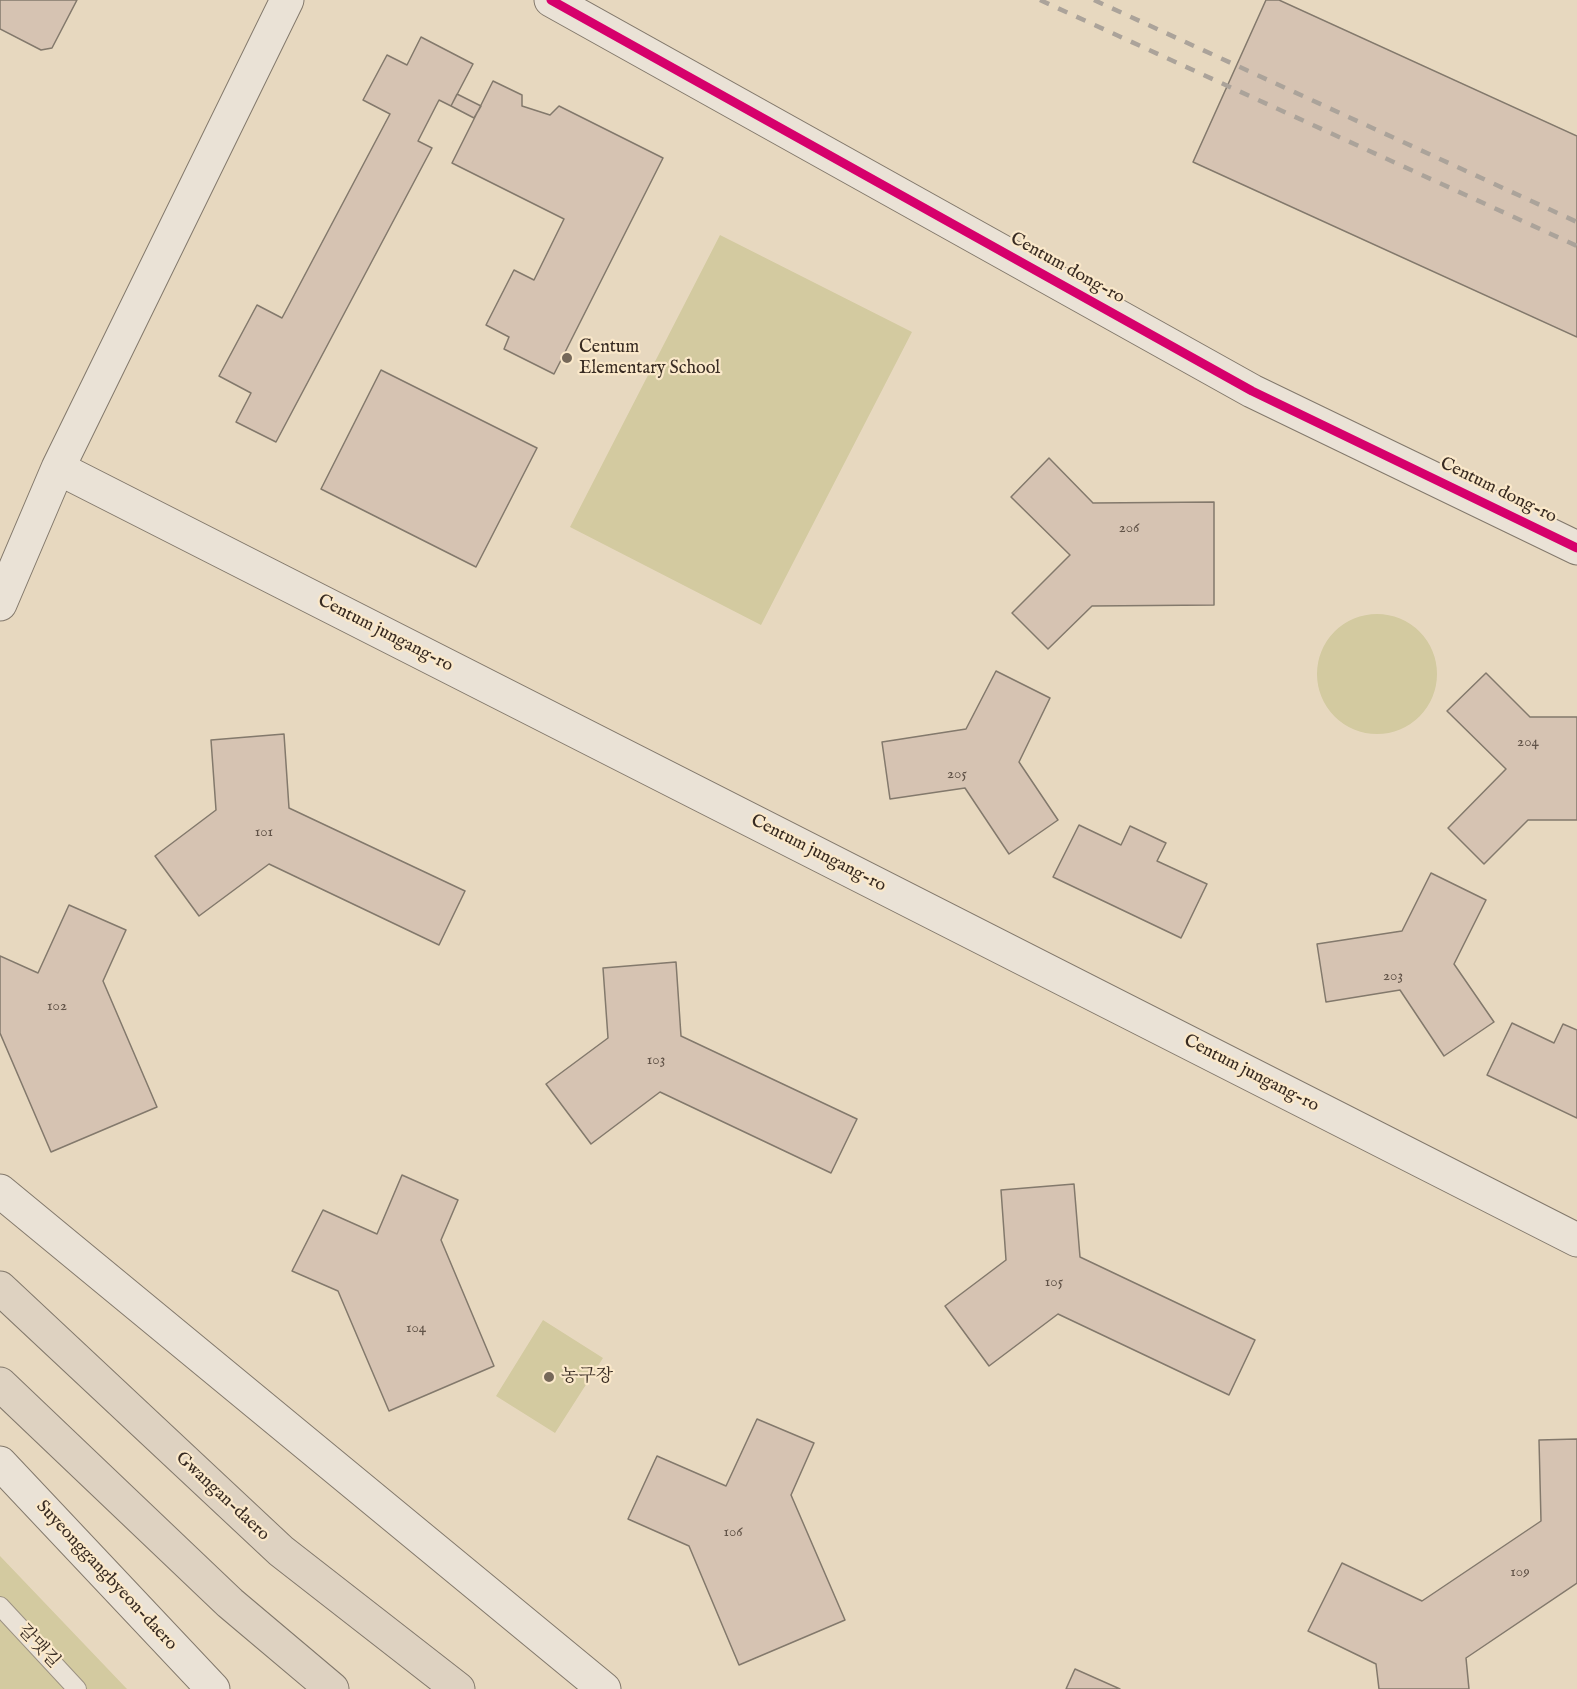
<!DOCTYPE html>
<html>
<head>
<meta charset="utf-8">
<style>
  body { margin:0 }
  canvas { display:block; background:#e7d8bf }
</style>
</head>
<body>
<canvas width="1577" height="1689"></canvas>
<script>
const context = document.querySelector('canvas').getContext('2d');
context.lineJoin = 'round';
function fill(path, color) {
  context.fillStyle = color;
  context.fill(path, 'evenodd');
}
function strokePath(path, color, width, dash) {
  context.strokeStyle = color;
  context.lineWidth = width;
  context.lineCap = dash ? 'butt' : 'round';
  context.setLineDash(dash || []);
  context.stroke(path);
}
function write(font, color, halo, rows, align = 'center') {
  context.font = font + ' "IM FELL English","Noto Serif KR",serif';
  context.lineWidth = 4.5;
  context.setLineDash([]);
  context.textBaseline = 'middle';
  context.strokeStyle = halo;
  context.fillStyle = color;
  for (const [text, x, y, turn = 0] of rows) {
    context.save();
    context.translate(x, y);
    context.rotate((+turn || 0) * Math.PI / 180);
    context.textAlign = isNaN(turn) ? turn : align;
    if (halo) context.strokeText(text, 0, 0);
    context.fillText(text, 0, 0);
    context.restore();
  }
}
fill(new Path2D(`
  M720 235 912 332 761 625 570 527Z
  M1317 674a60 60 0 1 1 120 0a60 60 0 1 1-120 0Z
  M543 1320 603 1358 555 1433 496 1396Z
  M0 1556 127 1689H0Z`), '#d3caa0');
const building = new Path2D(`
  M0 0H77L52 48 41 50 0 29Z
  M1266 0H1279L1577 136V337L1193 162Z
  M421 37 473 64 451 106 439 100 418 141 432 148 276 442 236 422 251 393 219 376 257 305 282 318 390 114 363 100 387 55 407 65Z
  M493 81 522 95V106L550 115 559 106 663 158 554 374 504 349 509 337 486 325 514 270 534 280 564 219 452 163Z
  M457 94 481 106 474 118 451 106Z
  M381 370 537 448 476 567 321 489Z
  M1049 458 1093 503 1214 502V605L1092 606 1048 649 1012 613 1070 555 1011 497Z
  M996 671 1050 698 1019 762 1058 820 1009 854 965 788 890 799 882 742 966 729Z
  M1486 673 1530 717H1577V820H1528L1484 864 1448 828 1506 769 1447 711Z
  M284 734 289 808 465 891 439 945 269 864 199 916 155 856 216 810 211 740Z
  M1079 825 1121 845 1130 826 1166 843 1157 861 1207 884 1181 938 1053 877Z
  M1431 873 1486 900 1454 964 1494 1022 1444 1056 1400 990 1326 1002 1317 944 1402 931Z
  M69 905 126 930 103 981 157 1107 51 1152 0 1033V956L38 973Z
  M676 962 681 1036 857 1119 831 1173 660 1092 591 1144 546 1084 608 1038 603 968Z
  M1512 1023 1554 1043 1563 1024 1577 1030V1118L1487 1075Z
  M402 1175 458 1200 441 1240 494 1366 389 1411 338 1291 292 1271 323 1210 377 1234Z
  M1074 1184 1080 1257 1255 1340 1229 1395 1058 1314 989 1366 945 1306 1006 1260 1001 1190Z
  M757 1419 814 1443 791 1495 845 1620 739 1665 689 1546 628 1519 657 1456 726 1486Z
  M1577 1439V1583L1466 1658 1469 1689H1379L1376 1664 1308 1631 1342 1563 1422 1601 1541 1521 1539 1440Z
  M1075 1669 1120 1689H1066Z`);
fill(building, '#d6c3b2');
strokePath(building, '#83796c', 1.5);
const lane = new Path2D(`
  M0 1606 77 1689`);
const secondary = new Path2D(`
  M551 0 1252 391 1577 548
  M58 468 1577 1240
  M0 604 58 468 287 0
  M0 1191 604 1689
  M0 1463 213 1689`);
const highway = new Path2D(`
  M0 1288 281 1551 458 1689
  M0 1384 230 1603 332 1689`);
strokePath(lane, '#9b9182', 20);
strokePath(secondary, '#83796c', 35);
strokePath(highway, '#83796c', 35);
strokePath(lane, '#eae2d6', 18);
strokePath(secondary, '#eae2d6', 33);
strokePath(highway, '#ded2c1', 33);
strokePath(new Path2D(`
  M1040 0 1577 246
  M1094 0 1577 222`), '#aba39a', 4.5, [10, 10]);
strokePath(new Path2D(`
  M551 0 1252 391 1577 548`), '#d6006c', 9);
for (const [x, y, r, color] of [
  [567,358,6,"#756859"],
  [549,1377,6,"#756859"]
]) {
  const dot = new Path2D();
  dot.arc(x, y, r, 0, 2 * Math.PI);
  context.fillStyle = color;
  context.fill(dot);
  strokePath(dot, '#fae8ca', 2);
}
write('15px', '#605247', null, [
  ["206",1129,529],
  ["204",1528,743],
  ["205",957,775],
  ["101",264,833],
  ["203",1393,977],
  ["102",57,1007],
  ["103",656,1061],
  ["105",1054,1283],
  ["104",416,1329],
  ["106",733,1533],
  ["109",1520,1573]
]);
write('18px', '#382b22', '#fae8ca', [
  ["Centum dong-ro",1067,269,29],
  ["Centum dong-ro",1498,491,26],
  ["Centum jungang-ro",385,634,27],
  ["Centum jungang-ro",818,854,27],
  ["Centum jungang-ro",1251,1074,27],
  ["Gwangan-daero",222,1497,43],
  ["Suyeonggangbyeon-daero",106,1576,47],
  ["갈맷길",38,1647,47]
]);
write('18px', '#382b22', '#fae8ca', [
  ["Centum",579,348],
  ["Elementary School",579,369],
  ["농구장",561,1377]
], 'left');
</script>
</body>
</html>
